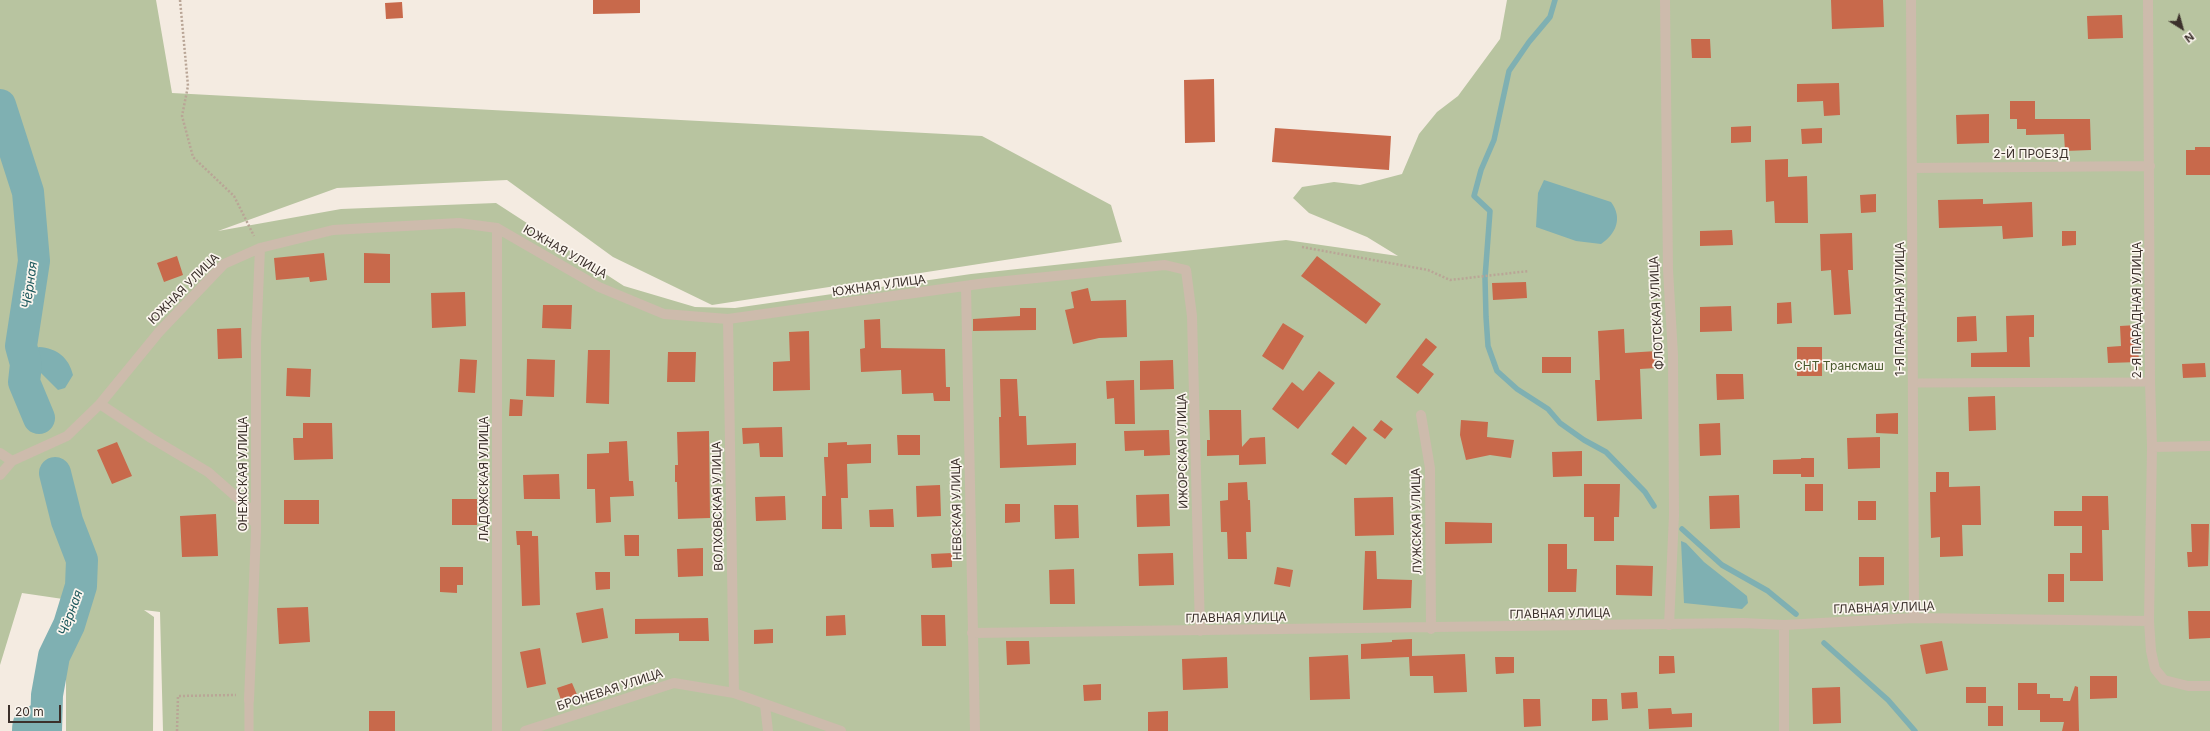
<!DOCTYPE html>
<html>
<head>
<meta charset="utf-8">
<style>
  body { margin:0 }
  #map { position:relative; width:2210px; height:731px; overflow:hidden; background:#f4ebe1; font-family:Inter,sans-serif }
  canvas { display:block }
  .north { position:absolute; left:2162px; top:8px; width:40px; height:40px; -webkit-text-stroke:3px #fbf5ee; paint-order:stroke; rotate:143deg; font-size:11px; font-weight:700; line-height:16px; text-align:center; color:#3b302b }
  .north::after { content:''; display:block; margin:auto; width:14px; height:18px; background:#3b302b; clip-path:polygon(50% 0,100% 100%,50% 72%,0 100%) }
  .scale { position:absolute; left:8px; top:705px; width:53px; height:18px; box-sizing:border-box; border:2px solid #3b302b; border-top:0; padding-left:5px; font-size:12px; line-height:14px; white-space:nowrap; color:#3b302b; -webkit-text-stroke:3px #fbf5ee; paint-order:stroke }
</style>
</head>
<body>
<div id="map">
<canvas width="2210" height="731"></canvas>
<div class="north">N</div>
<div class="scale">20 m</div>
</div>
<script>
const context = document.querySelector('canvas').getContext('2d');
context.lineJoin = 'round';
function fill(path, color) {
  context.fillStyle = color;
  context.fill(path, 'evenodd');
}
function strokePath(path, color, width, dash) {
  context.strokeStyle = color;
  context.lineWidth = width;
  context.lineCap = dash ? 'butt' : 'round';
  context.setLineDash(dash || []);
  context.stroke(path);
}
function write(font, color, halo, rows, align = 'center') {
  context.font = font + ' Inter,sans-serif';
  context.lineWidth = 3.5;
  context.setLineDash([]);
  context.textBaseline = 'middle';
  context.strokeStyle = halo;
  context.fillStyle = color;
  for (const [text, x, y, turn = 0] of rows) {
    context.save();
    context.translate(x, y);
    context.rotate((+turn || 0) * Math.PI / 180);
    context.textAlign = isNaN(turn) ? turn : align;
    if (halo) context.strokeText(text, 0, 0);
    context.fillText(text, 0, 0);
    context.restore();
  }
}
fill(new Path2D(`
  M0 0H156L172 93 982 136 1111 205 1122 242 712 305 613 257 507 180 337 188 218 231 341 209 496 203 624 286 695 307 735 308 971 274 1286 240 1398 256 1367 237 1309 213 1293 198 1302 187 1334 182 1360 185 1402 174 1419 134 1437 112 1458 96 1500 39 1507 0H2210V731H163L160 612 144 610 154 617 153 731H66V676L57 621 63 599 22 593 0 665V731Z`), '#b8c4a0');
fill(new Path2D(`
  M1544 180 1611 202C1623 218 1616 234 1601 244L1576 241 1536 227 1538 193Z
  M39 347C57 348 69 358 73 375L65 388 58 390 27 359 28 353Z
  M1681 541 1686 543 1704 562 1747 596 1748 603 1742 609 1684 603Z
  M52 663 58 675 54 731H12C13 702 27 715 36 699 41 689 43 676 48 666Z`), '#7fb0b2');
strokePath(new Path2D(`
  M1555 0 1550 17 1529 42 1509 71 1494 140 1481 170 1474 196 1490 211 1485 278 1486 317 1488 346 1497 371 1517 389 1548 409 1560 423 1584 440 1606 452 1645 492 1654 506
  M1682 529 1722 565 1768 591 1796 614
  M1824 643 1888 700 1915 731`), '#7fb0b2', 5.5);
strokePath(new Path2D(`
  M0 105 28 192 34 261 21 346 26 364 24 382 39 418
  M46 731 47 695 54 656 69 625 81 586 82 560 67 521 55 473`), '#7fb0b2', 32);
fill(new Path2D(`
  M593 0H640V13L593 14Z
  M1831 0H1883L1884 27 1832 29Z
  M402 2 403 18 386 19 385 3Z
  M2122 15 2123 38 2088 39 2087 16Z
  M1691 39H1710L1711 58H1692Z
  M1214 79 1215 142 1185 143 1184 80Z
  M1839 83 1840 115 1824 116 1823 101 1797 102V84Z
  M2010 101H2035V119H2090L2091 150 2065 151 2064 134 2026 135V129H2017V119H2010Z
  M1989 114V143L1957 144 1956 115Z
  M1751 126V142L1731 143V127Z
  M1275 128 1391 136 1389 170 1272 162Z
  M1822 128V143L1802 144 1801 129Z
  M2195 147H2210V175H2186V150H2195Z
  M1788 159V177L1807 176 1808 223H1775L1774 201 1766 202 1765 160Z
  M1876 194V212L1861 213 1860 195Z
  M1983 199V204L2032 202 2033 237 2003 239 2002 226 1939 228 1938 200Z
  M1732 230 1733 245 1700 246V231Z
  M2062 231H2076V245L2062 246Z
  M1852 233 1853 270H1848L1851 314 1834 315 1831 270 1821 271 1820 234Z
  M324 253 327 280 310 282 309 277 276 280 274 258Z
  M364 253 390 254V283H364Z
  M177 256 183 275 164 282 157 263Z
  M1317 256 1381 304 1366 324 1301 276Z
  M1526 282 1527 298 1493 300 1492 283Z
  M1088 288 1091 301 1126 300 1127 337 1099 338 1073 344 1065 310 1074 308 1071 292Z
  M465 292 466 326 432 328 431 293Z
  M1791 302 1792 323 1777 324V303Z
  M543 305H572L571 329 542 328Z
  M1731 306 1732 331 1700 332V307Z
  M1020 308H1036V330L973 331V319L1020 316Z
  M2034 315V337H2029L2030 367H1971V353L2007 352 2006 316Z
  M1976 316 1977 341 1957 342V317Z
  M880 319 881 348 945 349 946 387H950V401H934L933 393 902 394 901 370 861 372 860 349 865 348 864 320Z
  M1283 323 1304 336 1283 370 1262 356Z
  M2137 325 2139 362 2108 363 2107 347 2121 346 2120 326Z
  M241 328 242 358 218 359 217 329Z
  M1624 329 1625 353 1657 351V368L1640 369 1642 419 1597 421 1595 380H1600L1598 331Z
  M809 331 810 390 773 391V362L790 361 789 332Z
  M1426 338 1437 347 1422 365 1434 374 1418 394 1396 377Z
  M1797 347H1822V376H1797Z
  M588 350H610L609 404 586 403Z
  M668 352H696L695 382H667Z
  M1542 357H1571V373H1542Z
  M460 359 477 360 475 393 458 392Z
  M527 359 555 360 554 397 526 396Z
  M1173 360 1174 389 1140 390V361Z
  M2205 363 2206 377 2183 378 2182 364Z
  M287 368 311 369 310 397 286 396Z
  M1319 371 1335 383 1298 429 1272 409 1292 382 1303 391Z
  M1716 374H1743L1744 399 1717 400Z
  M1000 379H1017L1019 416H1026L1027 445 1076 443V465L1000 468 999 417H1001Z
  M1134 380 1135 424H1115L1114 398 1107 399 1106 381Z
  M1995 396 1996 430 1969 431 1968 397Z
  M510 399 523 400 522 416H509Z
  M1209 410H1241L1242 447 1250 438 1265 437 1266 464 1239 465V455L1207 456V440H1210Z
  M1898 413V434L1876 433V414Z
  M1381 420 1393 429 1385 439 1373 430Z
  M1461 420 1488 422 1487 437 1514 440 1511 458 1490 455 1466 460 1460 435Z
  M303 423H332L333 459 294 460 293 438H303Z
  M1720 423 1721 455 1700 456 1699 424Z
  M1353 426 1367 438 1346 465 1331 454Z
  M782 427 783 457H760L759 443 743 444 742 428Z
  M1169 430 1170 455 1144 456V450L1125 451 1124 431Z
  M709 431 710 518 678 519 677 482H675V465H678L677 432Z
  M897 435H920V455H898Z
  M1880 437V468L1848 469 1847 438Z
  M627 441 629 481H633L634 496 610 497 611 522 596 523 595 489H587V454L609 453V442Z
  M117 442 132 476 112 484 97 450Z
  M847 442V445L871 444V463L847 464 848 498H841L842 529H822V496H826L824 457H828V443Z
  M1582 451V476L1553 477 1552 452Z
  M1801 458H1814V477H1801V474H1773V460L1801 459Z
  M1936 472H1949V487L1980 486 1981 525H1962L1963 556 1940 557V537L1931 538 1930 492H1936Z
  M559 474 560 499H524L523 475Z
  M1247 482 1248 500H1250L1251 532H1246L1247 559H1228L1227 532H1221L1220 501 1228 500V483Z
  M1584 484H1620L1619 517H1614V541H1594V517H1584Z
  M1805 484H1823V511H1805Z
  M940 485 941 516 917 517 916 486Z
  M1169 494 1170 526 1137 527 1136 495Z
  M1739 495 1740 528 1710 529 1709 496Z
  M785 496 786 520 756 521 755 497Z
  M2082 496H2108L2109 530H2102L2103 581H2070V553H2082V526H2054V511H2082Z
  M1393 497 1394 535 1355 536 1354 498Z
  M452 499H477V525H452Z
  M284 500H319V524H284Z
  M1858 501H1876V520H1858Z
  M1005 504H1020V522L1005 523Z
  M1054 505H1078L1079 538 1055 539Z
  M893 509 894 527H870L869 510Z
  M216 514 218 556 182 557 180 516Z
  M1445 522 1492 523V543L1445 544Z
  M2191 524H2209L2208 566 2188 567 2187 552H2192Z
  M516 531H532V536H538L540 605 522 606 520 545H517Z
  M624 535H639V556H625Z
  M1548 544H1567V569H1577L1576 592H1548Z
  M703 548V576L678 577 677 549Z
  M1365 551H1376L1377 579 1412 580 1411 608 1363 610Z
  M952 553V567L932 568 931 554Z
  M1173 553 1174 585 1139 586 1138 554Z
  M1859 557H1884V585L1859 586Z
  M1616 565 1653 566 1652 596 1616 595Z
  M440 567H463V585H457V593L440 592Z
  M1277 567 1293 570 1290 587 1274 584Z
  M1074 569 1075 604H1050L1049 570Z
  M595 572H610V589L596 590Z
  M2048 574H2064V602H2048Z
  M308 607 310 642 279 644 277 608Z
  M603 608 608 638 582 643 576 613Z
  M2188 611H2210V638L2189 639Z
  M845 615 846 635 826 636V616Z
  M921 615H945L946 646H922Z
  M708 618 709 641H679V633L635 634V619Z
  M773 629V643L754 644V630Z
  M1412 639V656L1465 654 1467 692 1434 693 1433 676H1410L1409 657 1361 659V644L1392 642V640Z
  M1006 641H1029L1030 664 1007 665Z
  M1942 641 1948 670 1926 674 1920 645Z
  M540 648 546 684 527 688 520 652Z
  M1348 655 1350 699 1310 700 1309 657Z
  M1659 656H1674L1675 673 1659 674Z
  M1227 657 1228 688 1183 690 1182 659Z
  M1495 657H1514V673L1496 674Z
  M2090 676H2117V698L2090 699Z
  M572 683 578 697 562 703 557 688Z
  M2018 683H2037V694H2050V698H2063V701H2070L2075 686 2078 687 2079 731H2062L2064 722H2040V710H2018Z
  M1101 684V700L1084 701 1083 685Z
  M1840 687 1841 723 1813 724 1812 688Z
  M1966 687H1986V703H1966Z
  M1637 692 1638 708 1622 709 1621 693Z
  M1523 699H1540L1541 726 1524 727Z
  M1592 699H1607L1608 720 1592 721Z
  M1988 706H2003V726H1988Z
  M1671 708 1672 714 1692 713V727L1649 729 1648 709Z
  M369 711H395V731H369Z
  M1168 711V731H1148V712Z`), '#c8694b');
strokePath(new Path2D(`
  M180 0 188 86 182 116 193 157 234 196 254 236
  M1302 247 1428 270 1450 280 1529 271
  M177 731 178 696 236 695`), '#b9a596', 2.5, [2, 2]);
strokePath(new Path2D(`
  M1913 383 2150 382
  M249 731V700`), '#cdbbac', 9);
strokePath(new Path2D(`
  M1665 0 1668 270 1673 355 1674 515 1669 625
  M1911 0 1914 618
  M2148 0 2150 382 2152 447 2149 621 2151 651 2155 669 2164 680 2188 686H2210
  M1912 168 2150 166
  M497 228V731
  M966 287 975 731
  M728 319 734 693
  M100 404 151 438 208 472 249 508 253 521
  M1421 415 1430 468 1431 629
  M2152 447 2210 446
  M0 453 12 461
  M0 475 12 461 67 436 100 404 159 332 224 264 260 248 333 230 459 223 497 228 599 287 664 314 728 319 986 283 1165 265 1186 270 1192 316 1200 631
  M1784 625V731
  M972 633 1743 623 1784 625 1914 618 2149 621
  M249 700 256 532V343L260 248
  M765 705 768 731
  M525 731 674 683 734 693 841 731`), '#cdbbac', 10);
write('12px', '#3b302b', '#fbf5ee', [
  ["2-Й ПРОЕЗД",2031,154],
  ["ЮЖНАЯ УЛИЦА",565,252,30],
  ["ЮЖНАЯ УЛИЦА",879,286,-8],
  ["ЮЖНАЯ УЛИЦА",184,289,-45],
  ["1-Я ПАРАДНАЯ УЛИЦА",1900,309,-90],
  ["2-Я ПАРАДНАЯ УЛИЦА",2137,310,-90],
  ["ФЛОТСКАЯ УЛИЦА",1657,313,-93],
  ["ИЖОРСКАЯ УЛИЦА",1183,451,-91],
  ["ОНЕЖСКАЯ УЛИЦА",243,474,-90],
  ["ЛАДОЖСКАЯ УЛИЦА",484,479,-90],
  ["ВОЛХОВСКАЯ УЛИЦА",718,506,-91],
  ["НЕВСКАЯ УЛИЦА",957,509,-91],
  ["ЛУЖСКАЯ УЛИЦА",1417,521,-91],
  ["ГЛАВНАЯ УЛИЦА",1884,608,-2],
  ["ГЛАВНАЯ УЛИЦА",1560,614,-1],
  ["ГЛАВНАЯ УЛИЦА",1236,618,-1],
  ["БРОНЕВАЯ УЛИЦА",610,690,-18]
]);
write('12px', '#4a5a2e', '#fbf5ee', [
  ["СНТ Трансмаш",1839,366]
]);
write('italic 13px', '#1f5a5e', '#fbf5ee', [
  ["Чёрная",30,285,-82],
  ["Чёрная",71,613,-70]
]);
</script>
</body>
</html>
